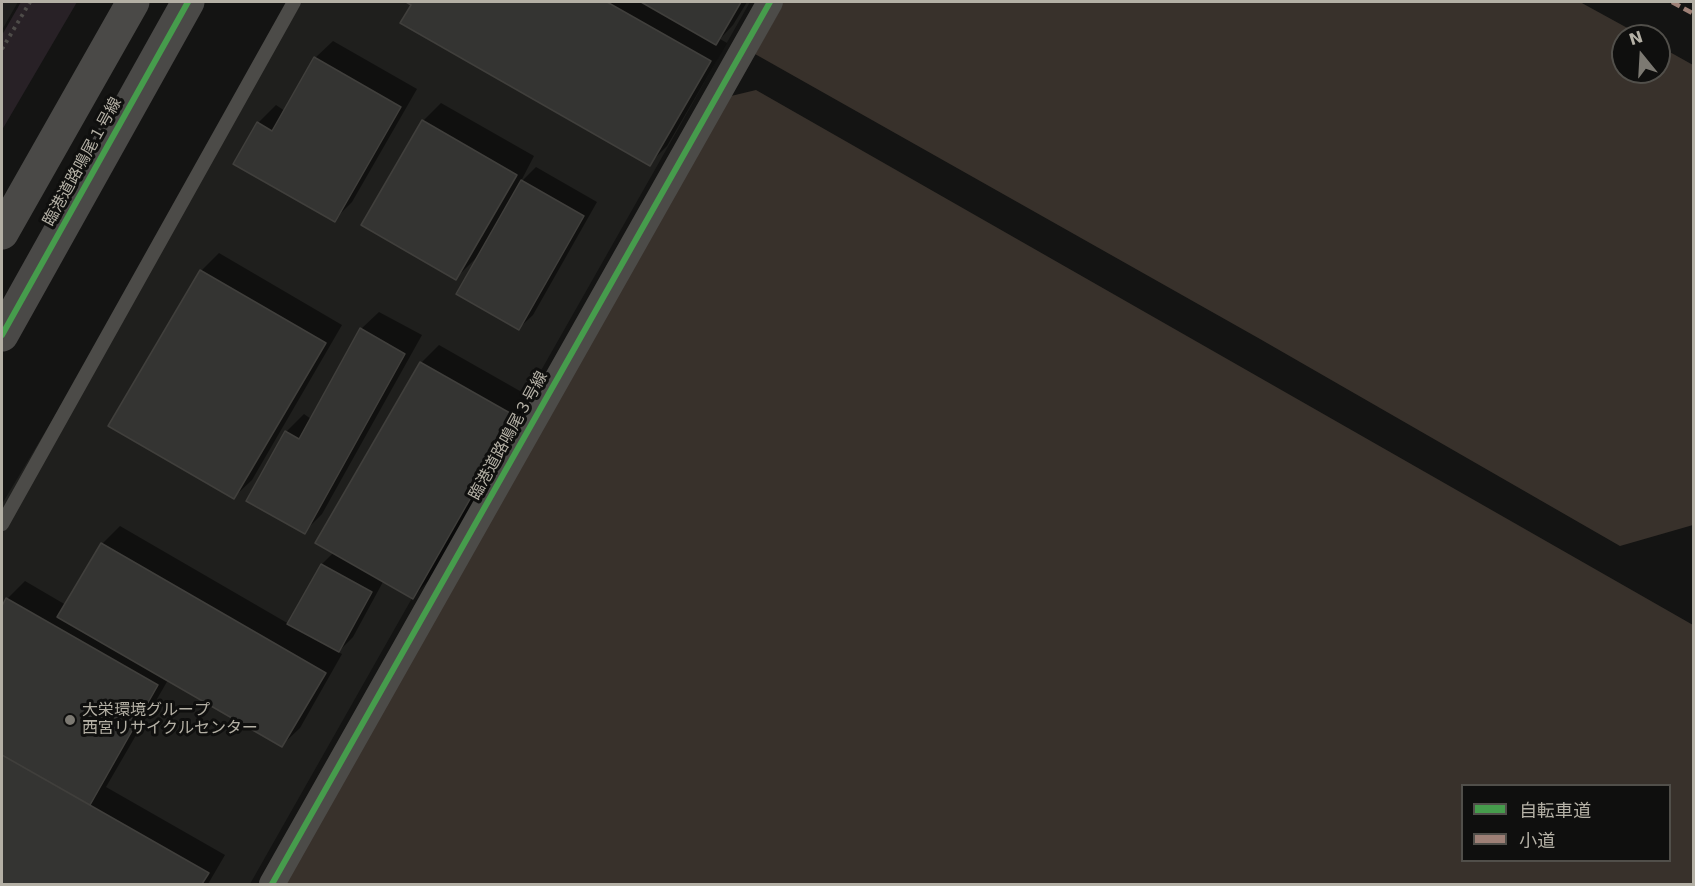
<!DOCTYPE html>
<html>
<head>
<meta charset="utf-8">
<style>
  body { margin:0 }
  #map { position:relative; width:1695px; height:886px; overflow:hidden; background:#141413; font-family:"DejaVu Sans","Noto Sans JP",sans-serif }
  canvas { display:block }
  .frame { position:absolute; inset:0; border:3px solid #b4b0a5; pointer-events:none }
  .legend { position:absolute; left:1461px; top:784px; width:210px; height:78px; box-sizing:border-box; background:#0f0f0e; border:2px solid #514f4a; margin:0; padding:8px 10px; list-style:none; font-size:18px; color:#b4b0a5 }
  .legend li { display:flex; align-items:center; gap:12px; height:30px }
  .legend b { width:30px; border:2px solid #514f4a }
  .north { position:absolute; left:1611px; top:24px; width:60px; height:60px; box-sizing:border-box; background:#0f0f0e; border:2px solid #514f4a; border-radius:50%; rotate:342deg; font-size:16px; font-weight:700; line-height:24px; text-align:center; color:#b4b0a5 }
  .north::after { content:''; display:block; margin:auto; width:21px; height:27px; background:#7c7972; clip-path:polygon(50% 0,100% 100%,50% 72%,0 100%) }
</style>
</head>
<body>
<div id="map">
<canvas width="1695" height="886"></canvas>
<div class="frame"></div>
<ul class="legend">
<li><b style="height:8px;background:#469c4c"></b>自転車道</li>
<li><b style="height:8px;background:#9e8076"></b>小道</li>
</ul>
<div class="north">N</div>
</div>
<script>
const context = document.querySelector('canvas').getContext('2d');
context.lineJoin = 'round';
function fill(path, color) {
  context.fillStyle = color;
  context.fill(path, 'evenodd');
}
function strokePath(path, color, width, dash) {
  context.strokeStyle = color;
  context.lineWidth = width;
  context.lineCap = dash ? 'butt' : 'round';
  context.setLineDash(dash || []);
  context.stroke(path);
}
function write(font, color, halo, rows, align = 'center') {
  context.font = font + ' "DejaVu Sans","Noto Sans JP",sans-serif';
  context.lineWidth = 6;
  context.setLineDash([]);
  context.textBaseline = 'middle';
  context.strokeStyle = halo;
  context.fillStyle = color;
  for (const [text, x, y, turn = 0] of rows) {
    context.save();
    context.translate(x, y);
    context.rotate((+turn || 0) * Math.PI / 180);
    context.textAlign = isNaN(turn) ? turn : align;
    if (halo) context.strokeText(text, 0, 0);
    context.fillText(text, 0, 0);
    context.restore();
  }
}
fill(new Path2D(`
  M2 2H18L2 30Z
  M302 2H750L250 884H2V504Z`), '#1f1f1d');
fill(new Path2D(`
  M21 2H77L2 130V35Z`), '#282126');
fill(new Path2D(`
  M772 2H1580L1642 36H1623V72H1659V46L1693 65V525L1620 546 1260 339 755 54 781 8Z
  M756 90 1693 625V884H281L731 96ZM1462 786H1670V860H1462Z`), '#38312b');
fill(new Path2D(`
  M409 2H747L733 25 720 39 727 43 667 146 649 164Z
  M333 41 417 89 352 202 334 220 258 123 276 105 285 111 315 58Z
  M441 103 534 156 520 183 536 167 597 202 533 315 519 328 479 255 456 278 363 224 423 121Z
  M219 253 342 325 252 480 234 497 201 271Z
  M379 312 422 335 322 514 304 532 286 432 304 414 311 419 361 329Z
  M439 345 534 399 430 579 413 597 384 580 353 637 338 652 342 654 300 728 282 745 168 680 106 787 225 855 208 884H2V609L7 599 25 581 66 605 102 544 120 526 289 624 322 564 334 552 421 363Z`), '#0007');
const building = new Path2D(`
  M406 2H607L711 61 650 166 400 23 411 5Z
  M641 2H741L716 45Z
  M314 57 401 107 335 222 233 164 257 122 272 131Z
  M422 120 517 175 456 280 361 225Z
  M521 180 584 216 519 330 456 294Z
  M200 270 326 343 234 499 108 426Z
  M360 328 405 354 305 534 246 501 285 431 299 439Z
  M420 362 517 417 413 599 315 543Z
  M101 543 326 673 282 747 57 617Z
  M321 564 372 592 339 652 287 624Z
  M6 598 158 685 90 805 2 755V606Z
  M2 755 209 873 202 884H2Z`);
fill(building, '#343432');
strokePath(building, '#403f3c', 1.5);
strokePath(new Path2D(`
  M2 49 30 2`), '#4e4c49', 4, [3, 4.5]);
strokePath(new Path2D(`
  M2 524 294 2`), '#4c4b48', 14);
strokePath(new Path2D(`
  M272 884 770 2`), '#4c4b48', 26);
strokePath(new Path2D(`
  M2 233 133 2
  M2 335 188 2`), '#4a4947', 33);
strokePath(new Path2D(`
  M1672 2 1694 14`), '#9e8076', 4.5, [9, 4.5]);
strokePath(new Path2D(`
  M2 335 188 2
  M272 884 770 2`), '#469c4c', 6);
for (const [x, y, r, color] of [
  [70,720,6,"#7c7972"]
]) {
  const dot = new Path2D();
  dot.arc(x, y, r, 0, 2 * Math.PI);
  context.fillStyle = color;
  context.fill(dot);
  strokePath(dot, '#0f0f0e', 2);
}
write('16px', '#b4b0a5', '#0f0f0e', [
  ["臨港道路鳴尾１号線",83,162,-61],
  ["臨港道路鳴尾３号線",509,436,-61]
]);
write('16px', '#b4b0a5', '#0f0f0e', [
  ["大栄環境グループ",82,711],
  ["西宮リサイクルセンター",82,729]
], 'left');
</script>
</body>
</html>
